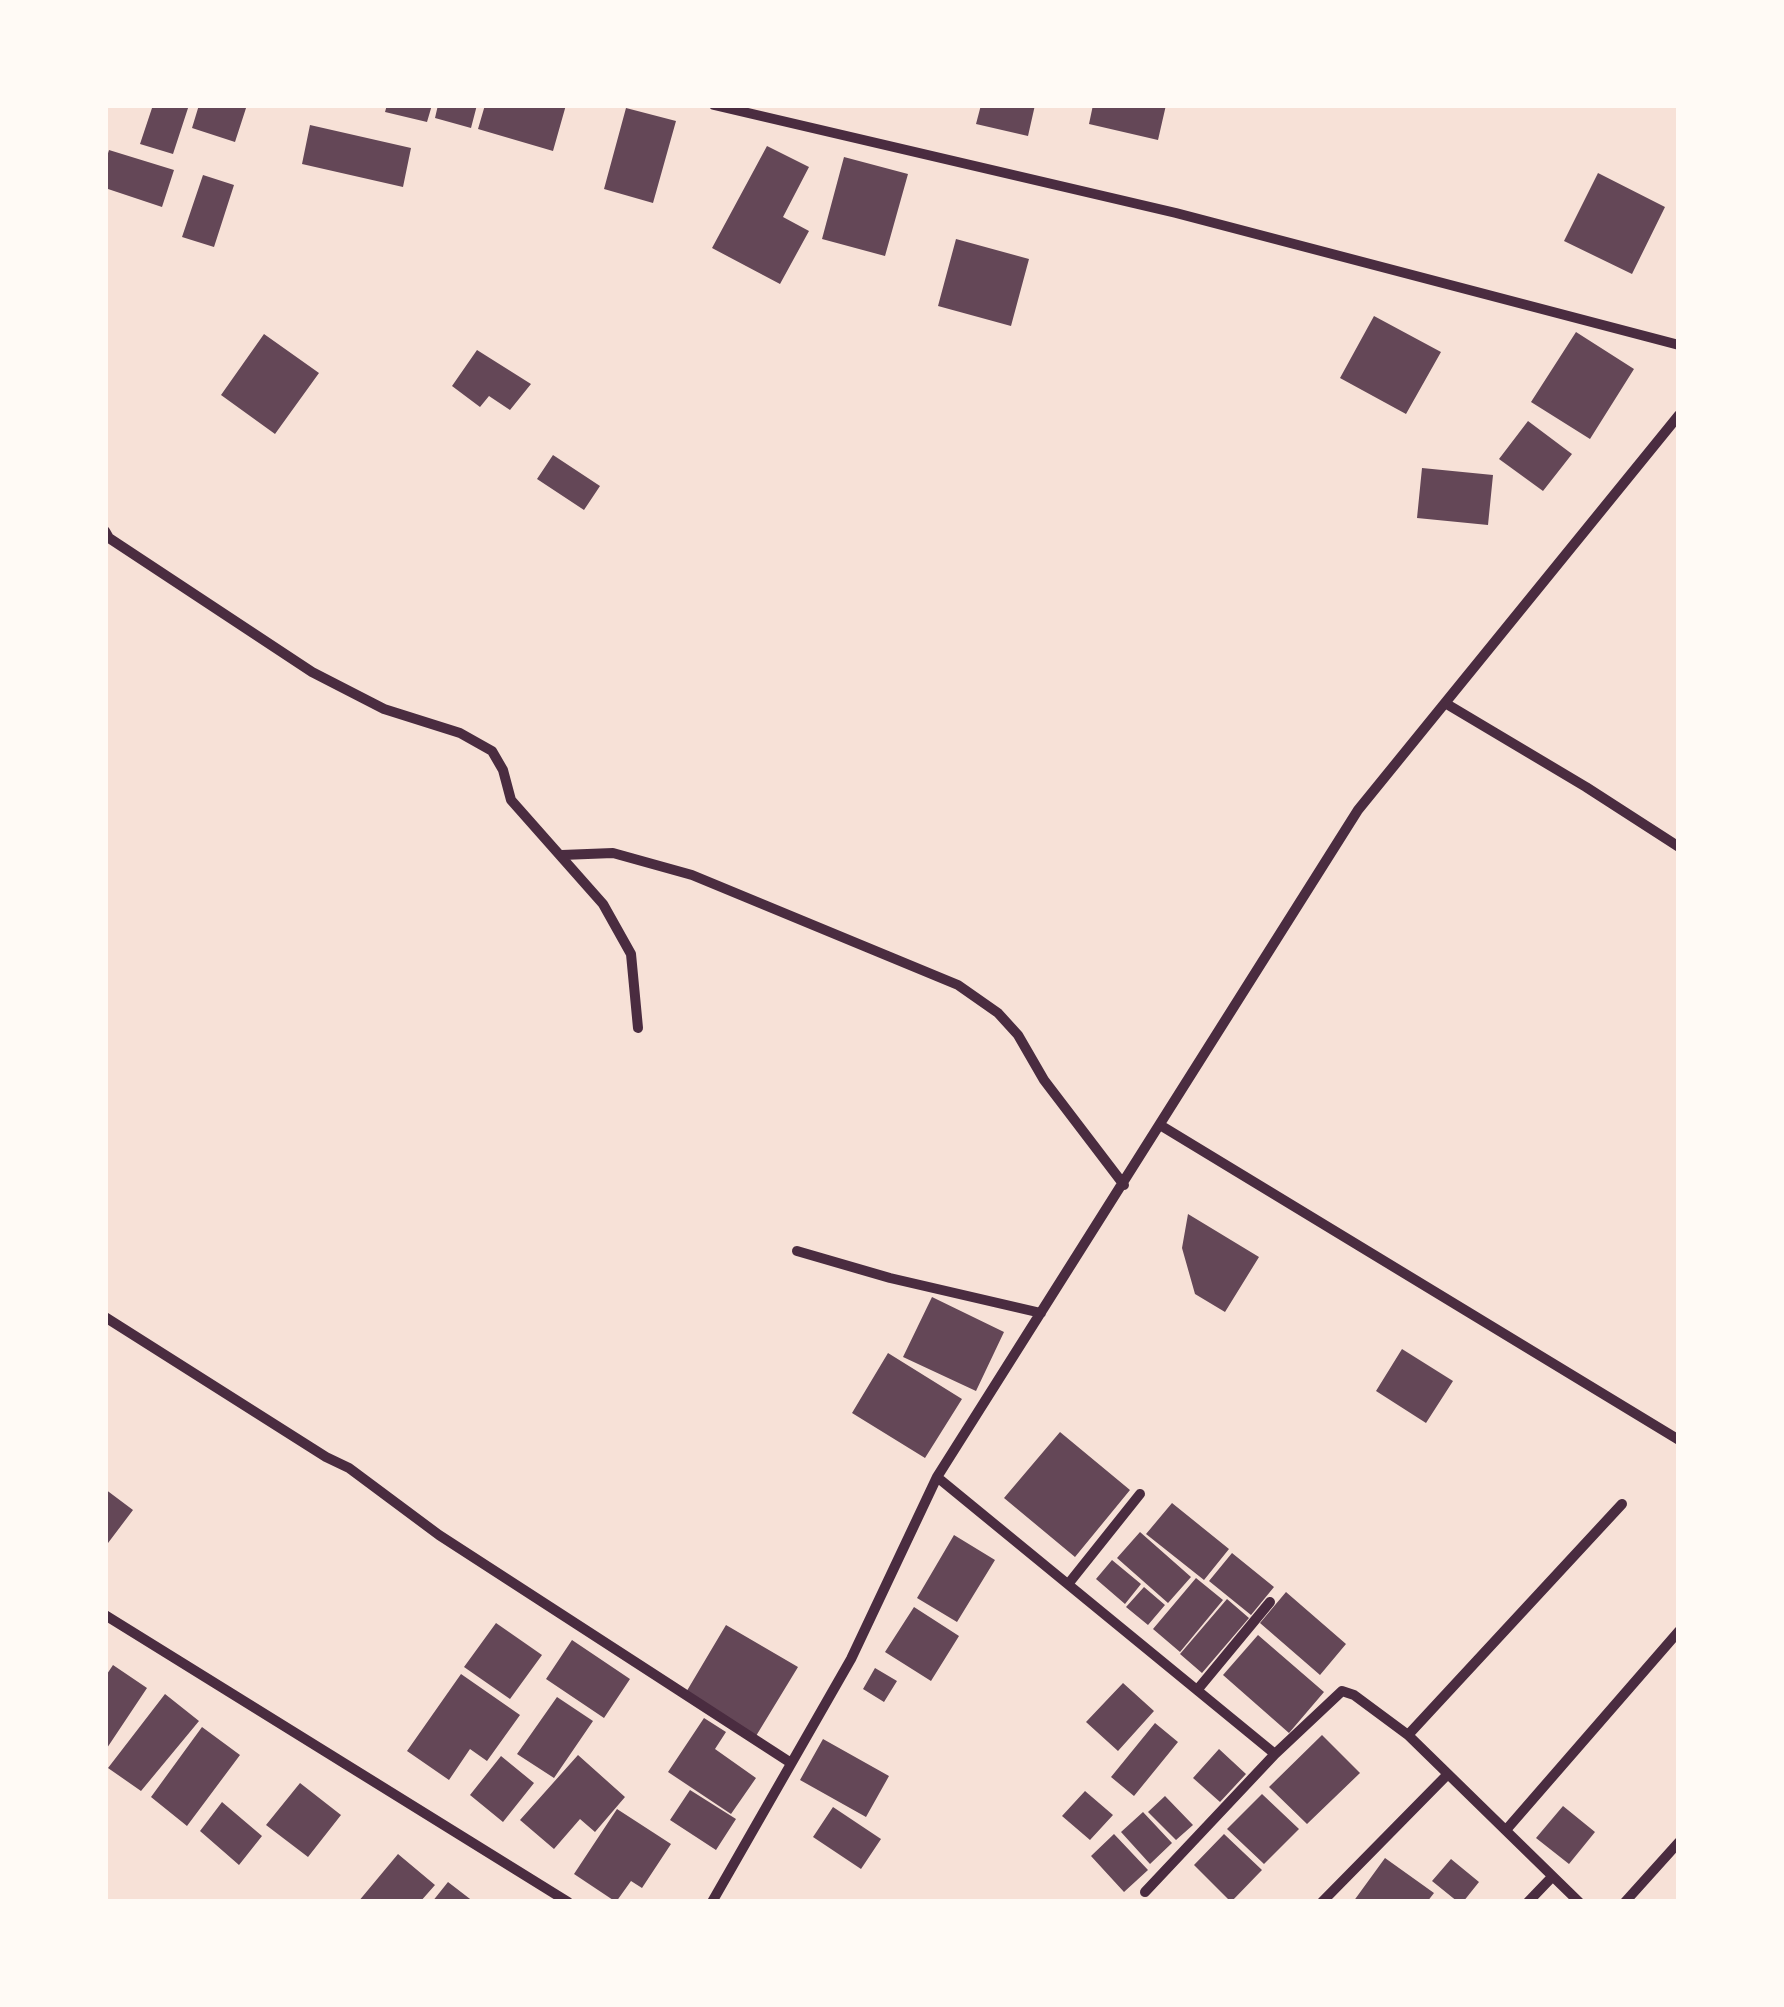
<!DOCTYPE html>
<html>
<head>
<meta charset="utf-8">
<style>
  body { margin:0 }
  #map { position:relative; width:1784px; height:2007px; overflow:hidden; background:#f7e1d7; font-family:Ubuntu,sans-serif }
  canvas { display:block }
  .frame { position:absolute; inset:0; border:108px solid #fffaf5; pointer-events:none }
</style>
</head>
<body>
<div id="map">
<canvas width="1784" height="2007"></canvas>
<div class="frame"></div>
</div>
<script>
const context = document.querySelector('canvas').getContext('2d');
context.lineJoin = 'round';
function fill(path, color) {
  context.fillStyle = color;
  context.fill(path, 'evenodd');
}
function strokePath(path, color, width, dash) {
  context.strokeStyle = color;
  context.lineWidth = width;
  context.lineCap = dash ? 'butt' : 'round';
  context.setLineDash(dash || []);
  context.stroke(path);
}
fill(new Path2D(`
  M153 105H189L173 154 140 144Z
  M199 105H247L235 142 192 128Z
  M387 105H432L427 122 385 112Z
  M438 105H477L471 128 435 118Z
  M485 105H566L553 151 478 129Z
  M981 105H1035L1028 136 976 124Z
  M1093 105H1166L1158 140 1089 124Z
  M626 108 676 121 653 203 604 189Z
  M310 125 411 148 403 187 302 164Z
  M767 146 809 167 783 217 809 231 780 284 712 248Z
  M109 150 174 170 162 207 105 188V163Z
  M844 157 908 174 885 256 822 239Z
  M1598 173 1665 207 1632 274 1564 241Z
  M203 175 234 185 214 247 182 237Z
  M956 239 1029 259 1011 326 938 306Z
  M1374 316 1441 352 1406 414 1340 378Z
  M1576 332 1634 369 1590 439 1531 402Z
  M264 334 319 373 275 434 221 395Z
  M477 350 531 384 510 410 489 396 480 407 452 386Z
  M1528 421 1572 454 1543 491 1499 459Z
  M553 455 600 486 584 510 537 479Z
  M1422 468 1493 475 1488 525 1417 518Z
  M1188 1214 1259 1257 1225 1312 1195 1294 1182 1248Z
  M932 1297 1004 1332 976 1391 903 1357Z
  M1402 1349 1453 1381 1426 1423 1376 1391Z
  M888 1353 962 1399 925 1458 852 1413Z
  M1060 1432 1130 1490 1075 1557 1004 1498Z
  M105 1489 133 1510 105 1547Z
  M1172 1503 1229 1549 1204 1580 1146 1534Z
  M1140 1532 1191 1577 1168 1603 1117 1558Z
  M954 1535 995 1560 957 1622 917 1598Z
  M1232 1553 1274 1587 1251 1615 1209 1581Z
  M1112 1560 1141 1584 1125 1604 1096 1579Z
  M1196 1578 1223 1600 1180 1652 1153 1629Z
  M1144 1587 1165 1605 1148 1625 1126 1607Z
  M1286 1592 1346 1644 1320 1675 1260 1623Z
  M1227 1599 1249 1618 1202 1673 1180 1654Z
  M914 1607 959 1636 931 1681 885 1652Z
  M496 1623 542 1655 510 1699 464 1667Z
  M726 1625 798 1667 756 1736 685 1694Z
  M1258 1635 1324 1692 1289 1733 1223 1675Z
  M572 1640 630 1679 604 1718 546 1679Z
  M113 1665 147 1688 105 1751V1677Z
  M875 1668 897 1681 884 1702 863 1689Z
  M461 1674 520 1715 487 1761 470 1749 449 1780 407 1751Z
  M1123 1683 1154 1711 1118 1751 1086 1722Z
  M165 1694 199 1721 141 1791 108 1768Z
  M557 1697 593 1721 554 1778 517 1754Z
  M704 1718 726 1732 715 1749 756 1778 731 1814 668 1772Z
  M1155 1723 1178 1742 1134 1796 1111 1777Z
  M202 1727 240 1755 187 1826 151 1797Z
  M1322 1735 1360 1773 1307 1824 1269 1787Z
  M823 1739 889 1776 866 1817 800 1780Z
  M1219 1749 1246 1774 1220 1802 1193 1778Z
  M578 1755 625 1797 595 1832 580 1819 554 1849 520 1820Z
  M501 1756 534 1783 503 1822 470 1795Z
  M300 1783 341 1815 308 1857 266 1825Z
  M690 1790 736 1819 716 1850 670 1820Z
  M1085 1791 1113 1815 1090 1840 1062 1816Z
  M1262 1794 1299 1829 1264 1864 1227 1829Z
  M1165 1796 1193 1825 1176 1840 1148 1812Z
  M222 1802 262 1836 239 1865 200 1831Z
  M1563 1806 1595 1832 1569 1864 1536 1838Z
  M833 1807 881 1839 861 1869 813 1837Z
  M617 1809 671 1844 642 1888 631 1881 616 1902 574 1874Z
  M1143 1812 1172 1843 1150 1864 1121 1832Z
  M1114 1834 1148 1870 1124 1892 1091 1856Z
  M1224 1834 1262 1870 1231 1902 1194 1865Z
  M398 1854 435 1885 420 1902H358Z
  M1385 1858 1434 1893 1427 1902H1353Z
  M1451 1859 1479 1882 1463 1902H1458L1432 1881Z
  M448 1882 474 1902H432Z`), '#644757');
strokePath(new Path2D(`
  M714 105 1176 213 1679 345
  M105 531 109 538 312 672 384 709 460 733 492 751 503 770 511 800 603 904 631 954 638 1028
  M1445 703 1586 787 1679 847
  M562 855 613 853 692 875 958 985 998 1013 1018 1035 1044 1080 1124 1185
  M1160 1125 1679 1440
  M797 1251 890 1278 1041 1313
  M105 1317 326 1457 349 1468 439 1535 791 1763
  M937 1477 1275 1754
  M1069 1583 1140 1494
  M105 1615 568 1902
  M1198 1689 1270 1602
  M1408 1735 1622 1504
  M1506 1830 1679 1631
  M1145 1892 1275 1754 1342 1691 1354 1695 1408 1735 1579 1902
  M712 1902 851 1659 937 1477 1358 810 1679 415
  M1322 1902 1447 1775
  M1528 1902 1552 1877
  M1625 1902 1679 1842`), '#4a2c40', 10);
</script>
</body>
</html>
